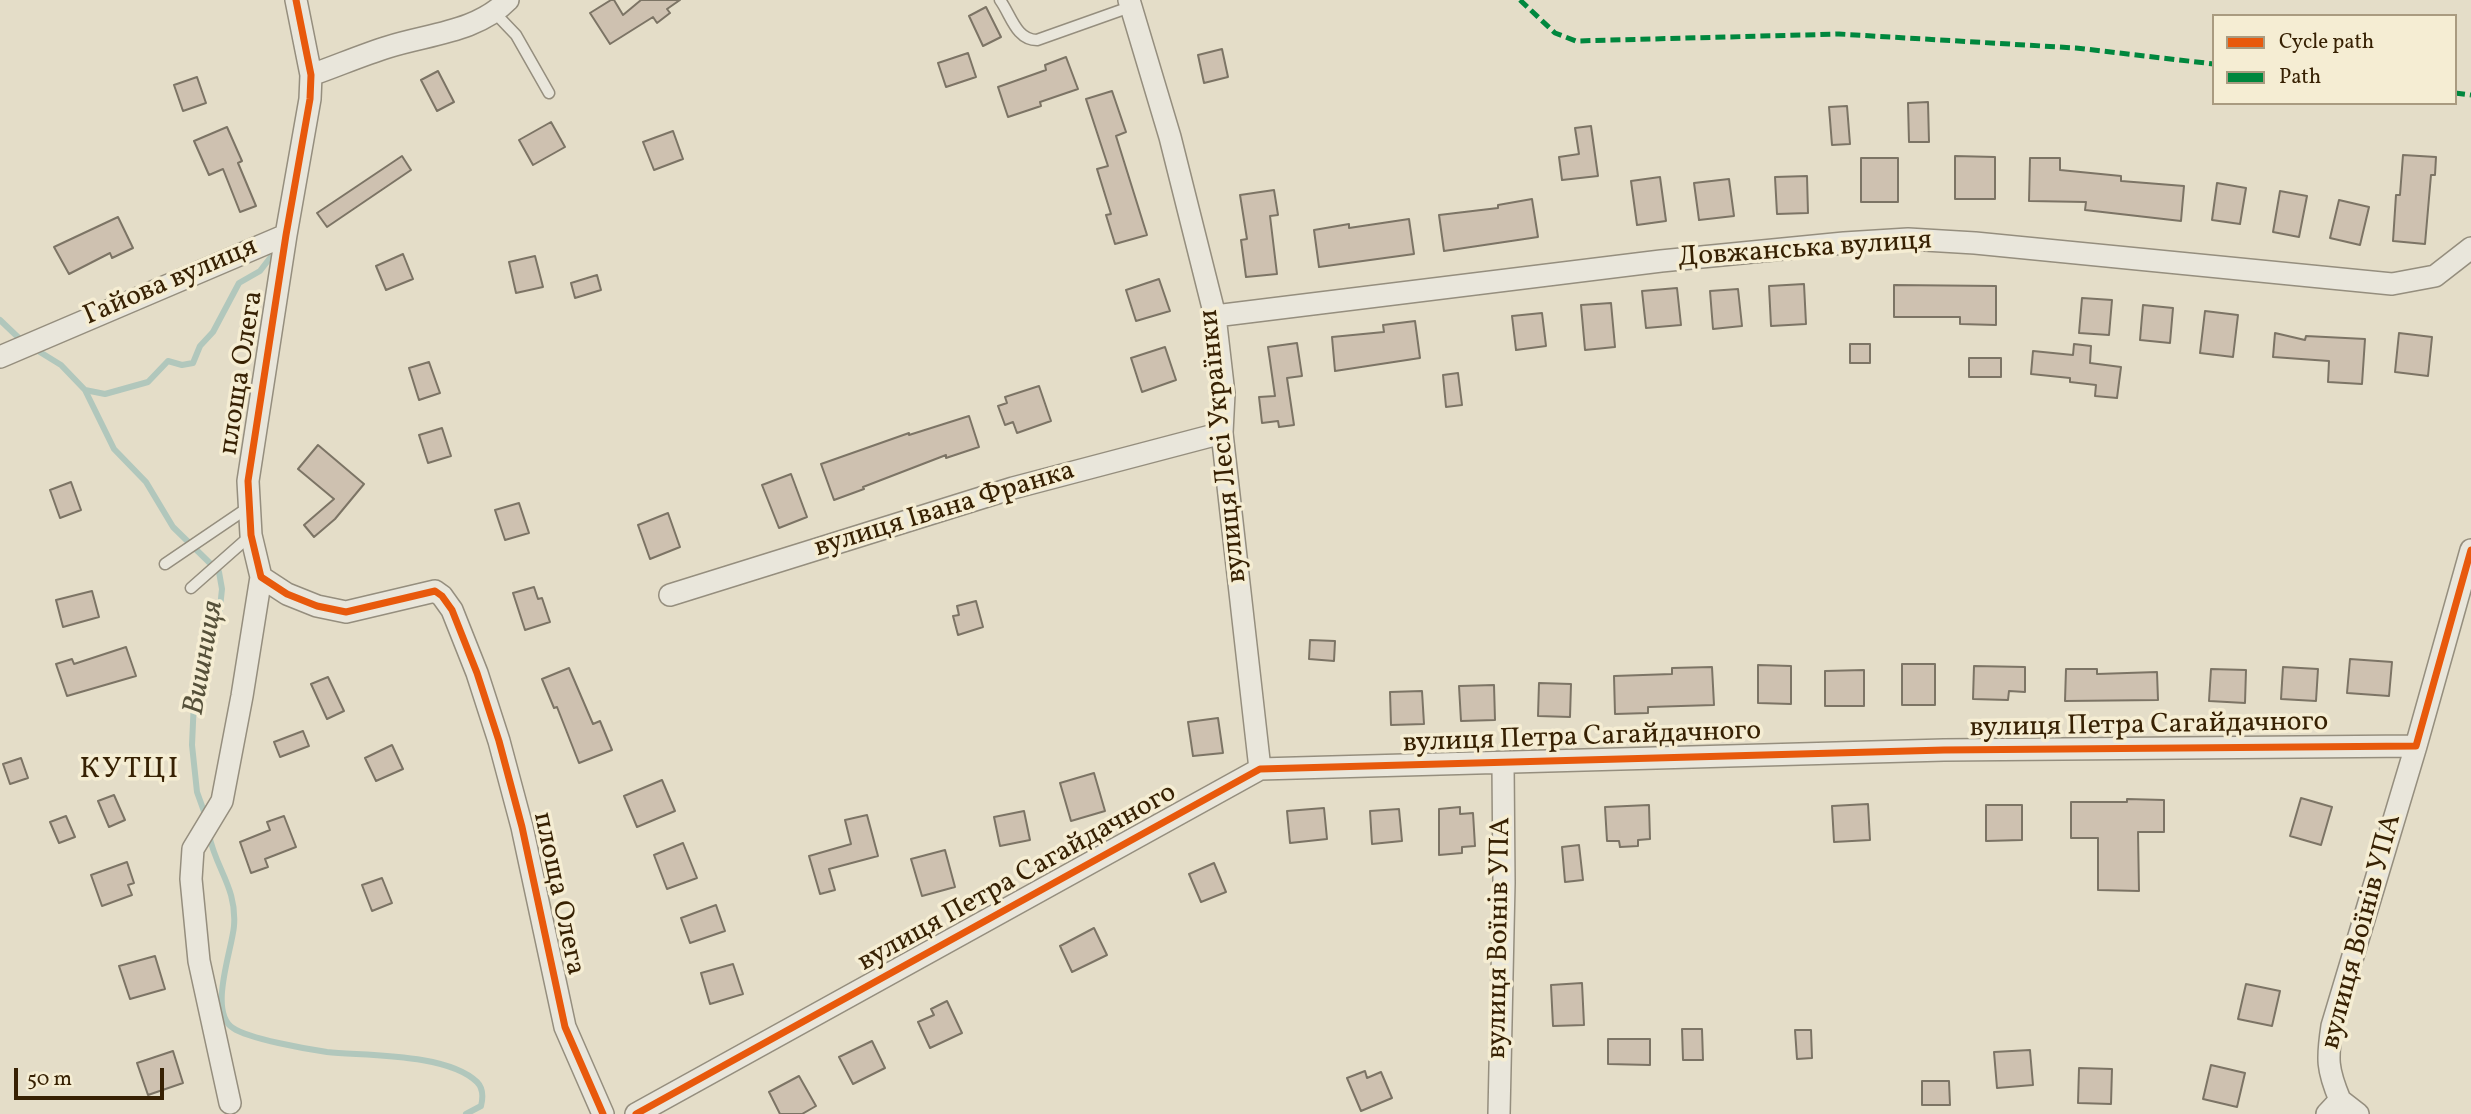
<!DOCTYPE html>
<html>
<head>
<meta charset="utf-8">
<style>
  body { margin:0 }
  #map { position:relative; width:2471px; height:1114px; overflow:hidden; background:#e4ddc8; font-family:Vollkorn,serif }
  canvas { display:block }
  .legend { position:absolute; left:2212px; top:14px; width:245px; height:91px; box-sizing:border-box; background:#f5edd3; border:2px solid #a99b80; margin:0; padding:9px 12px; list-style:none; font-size:21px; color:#372103 }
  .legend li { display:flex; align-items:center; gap:14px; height:35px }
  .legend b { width:35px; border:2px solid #a99b80 }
  .scale { position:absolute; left:14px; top:1068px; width:150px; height:32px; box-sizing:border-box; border:4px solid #372103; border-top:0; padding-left:9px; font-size:21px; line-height:24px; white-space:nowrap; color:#372103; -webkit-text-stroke:5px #f5edd3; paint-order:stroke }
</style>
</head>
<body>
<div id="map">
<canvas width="2471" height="1114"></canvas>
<ul class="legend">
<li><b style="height:9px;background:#e8590c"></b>Cycle path</li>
<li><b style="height:9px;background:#00873e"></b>Path</li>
</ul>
<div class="scale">50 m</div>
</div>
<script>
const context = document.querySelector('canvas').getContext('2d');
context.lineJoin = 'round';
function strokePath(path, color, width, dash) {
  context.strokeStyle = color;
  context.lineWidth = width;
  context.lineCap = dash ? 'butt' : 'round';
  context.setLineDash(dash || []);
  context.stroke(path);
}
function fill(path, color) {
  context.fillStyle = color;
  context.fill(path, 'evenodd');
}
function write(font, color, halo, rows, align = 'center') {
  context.font = font + ' Vollkorn,serif';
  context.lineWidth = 7;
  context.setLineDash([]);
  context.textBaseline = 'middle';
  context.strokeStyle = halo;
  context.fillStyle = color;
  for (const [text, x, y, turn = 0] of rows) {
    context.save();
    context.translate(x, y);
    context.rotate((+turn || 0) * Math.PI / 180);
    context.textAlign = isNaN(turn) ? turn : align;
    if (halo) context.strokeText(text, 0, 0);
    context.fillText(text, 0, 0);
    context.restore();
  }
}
strokePath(new Path2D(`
  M0 320 22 341
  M35 349 61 365 85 390 114 449 146 482 173 527 219 572 222 589 219 617 202 661 194 700 192 745 197 792 206 817
  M85 390 105 394 148 382 168 361 182 365 193 363 200 346 213 332 239 283 260 271 270 258
  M209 835C216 869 237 888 234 926 232 950 208 1012 233 1028 249 1039 307 1049 327 1052 366 1056 447 1053 477 1082 484 1089 483 1098 481 1106L466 1114`), '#b1c7bc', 6);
const building = new Path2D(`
  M611 0H614L623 15 641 0H680L667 9 670 13 657 23 653 17 610 44 590 13Z
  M986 7 1001 37 983 46 969 16Z
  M1222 49 1228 77 1204 83 1198 55Z
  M968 53 976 77 946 87 938 63Z
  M1066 57 1078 89 1040 102 1041 106 1008 117 998 87 1046 70 1045 65Z
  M438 71 454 102 437 111 421 80Z
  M197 77 206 103 183 111 174 85Z
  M1112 91 1126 132 1116 136 1147 235 1115 244 1106 215 1111 214 1097 169 1108 166 1086 99Z
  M1928 102 1929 142H1909L1908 103Z
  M1847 106 1850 144 1832 145 1829 107Z
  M551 122 565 147 533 165 519 140Z
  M1591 126 1598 176 1562 180 1559 157 1579 154 1575 128Z
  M227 127 242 161 238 163 256 206 240 212 223 169 209 175 194 141Z
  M673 131 683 159 654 170 643 142Z
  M2403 155 2436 157 2435 175H2431L2425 244 2393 241 2396 195H2400Z
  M402 156 411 170 327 227 317 213Z
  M1955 156 1995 157V199H1955Z
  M1861 158H1898V202H1861Z
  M2030 158H2060V170L2121 176V181L2184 186 2181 221 2085 210 2086 202 2029 201Z
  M1807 176 1808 213 1777 214 1775 177Z
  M1660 177 1666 221 1637 225 1631 181Z
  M1729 179 1734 216 1699 220 1694 183Z
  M2217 183 2246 188 2240 224 2212 220Z
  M1274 190 1278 215 1270 216 1277 274 1246 277 1241 240 1247 239 1240 195Z
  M2280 191 2307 196 2299 237 2273 232Z
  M1532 199 1538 237 1444 251 1439 215 1498 208V205Z
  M2339 200 2369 207 2360 245 2330 238Z
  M118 217 133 248 112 258 110 253 69 274 54 247Z
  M1409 219 1414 254 1319 267 1314 230 1349 224V228Z
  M403 254 413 279 386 290 376 266Z
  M535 256 543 287 516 293 509 262Z
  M597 275 601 290 575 298 571 283Z
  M1159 279 1170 311 1136 321 1126 290Z
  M1804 284 1806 324 1771 326 1769 286Z
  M1894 285 1996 286V325L1960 324V317H1894Z
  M1677 288 1681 325 1646 328 1642 291Z
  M1738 289 1742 326 1713 329 1710 291Z
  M2082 298 2112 300 2109 335 2079 333Z
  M1611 303 1615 347 1585 350 1581 305Z
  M2143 305 2173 308 2170 343 2140 340Z
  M2205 311 2238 315 2233 357 2200 353Z
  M1542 313 1546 346 1516 350 1512 316Z
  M1415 321 1420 358 1335 371 1332 337 1384 332 1383 325Z
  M2275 333 2305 340 2306 336 2365 339 2362 384 2328 382 2329 361 2273 357Z
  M2399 333 2432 337 2428 376 2395 372Z
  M1297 343 1302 376 1287 378 1294 425 1279 427 1278 421 1262 423 1259 397 1275 396 1268 347Z
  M1850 344H1870V363H1850Z
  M2074 344 2091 346 2090 363 2121 367 2117 398 2095 396 2096 385 2070 382V378L2031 374 2033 351 2073 355Z
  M1165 347 1176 380 1142 392 1131 358Z
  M1969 358H2001V377H1969Z
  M429 362 440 393 419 400 409 368Z
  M1458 373 1462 405 1446 407 1443 375Z
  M1039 386 1051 421 1017 433 1013 422 1005 425 998 406 1007 403 1005 397Z
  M969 416 979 447 946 458V455L863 487 864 489 834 500 821 464 909 433V435Z
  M442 428 451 456 428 463 419 435Z
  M318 445 364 484 335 519 314 537 304 525 334 499 298 469Z
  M791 474 807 517 779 528 762 485Z
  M71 482 81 510 60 518 50 490Z
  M519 503 529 533 505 540 495 510Z
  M668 513 680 547 650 559 638 525Z
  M534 587 538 599 542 598 550 622 525 630 513 593Z
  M92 591 99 617 63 627 56 600Z
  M976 601 983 627 958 635 953 616 959 615 957 606Z
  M1310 640 1335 641 1334 661 1309 659Z
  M126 647 136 676 67 696 56 664 72 659 74 664Z
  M2350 659 2392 662 2389 696 2347 693Z
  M1902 664H1935V705H1902Z
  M1758 665 1791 666V704L1758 703Z
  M1974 666 2025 667V692L2009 691 2008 700 1973 699Z
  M1712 667 1714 705 1648 707V713L1615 714 1614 676 1672 674V668Z
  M2283 667 2318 669 2316 701 2281 699Z
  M569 668 593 724 600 721 612 750 579 763 557 707 554 708 542 679Z
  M2066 669H2097V674L2157 672 2158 700 2065 701Z
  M2211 669 2246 670 2245 703 2209 701Z
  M1864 670V706H1825V671Z
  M328 677 344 711 327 719 311 684Z
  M1539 683 1571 684 1570 717 1538 716Z
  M1494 685 1495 720 1461 721 1459 686Z
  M1422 691 1424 724 1391 725 1390 692Z
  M1218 718 1223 753 1193 756 1188 722Z
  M303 731 309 746 280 757 274 742Z
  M392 745 403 769 376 781 365 758Z
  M21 758 28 778 10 784 3 764Z
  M1094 773 1105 811 1071 821 1060 783Z
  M662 780 675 811 637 827 624 796Z
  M114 795 125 820 109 827 98 801Z
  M2301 798 2332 807 2321 845 2290 836Z
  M2127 799 2164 800V832H2138L2139 891 2098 890V838H2071V802H2127Z
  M1868 804 1870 840 1834 842 1832 806Z
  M1649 805 1650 839 1638 840V846L1620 847 1619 841H1607L1605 807Z
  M1986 805H2022V840L1986 841Z
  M1460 807V814L1473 813 1475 846 1462 847V853L1439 855V809Z
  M1324 808 1327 839 1290 843 1287 811Z
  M1399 809 1402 841 1372 844 1370 811Z
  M1024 811 1030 840 1000 846 994 817Z
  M867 815 878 856 829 869 835 890 820 894 809 856 851 844 845 820Z
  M66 816 75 837 59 843 50 822Z
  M284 816 296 847 265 859 268 867 251 873 240 842 270 830 267 822Z
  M683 843 697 878 667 889 654 855Z
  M1579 845 1583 880 1565 882 1562 847Z
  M945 850 955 887 922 896 911 859Z
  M127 862 134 883 128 885 132 895 102 906 91 875Z
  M1214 863 1226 892 1201 902 1189 874Z
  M382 878 392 903 372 911 362 885Z
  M716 905 725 931 690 943 681 918Z
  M1094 928 1107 955 1072 972 1060 946Z
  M155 956 165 989 130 999 119 966Z
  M733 964 743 994 710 1004 701 973Z
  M1582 983 1584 1025 1553 1026 1551 985Z
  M2246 984 2280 991 2272 1026 2238 1019Z
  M947 1001 962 1033 930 1048 918 1022 934 1015 931 1009Z
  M1682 1029H1702L1703 1060H1683Z
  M1795 1030H1811L1812 1058 1797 1059Z
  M1608 1039H1650V1065L1608 1064Z
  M872 1041 885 1068 853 1084 839 1057Z
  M2030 1050 2033 1085 1997 1088 1994 1052Z
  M173 1051 183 1083 148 1095 137 1063Z
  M2211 1065 2245 1073 2237 1107 2203 1099Z
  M2079 1068 2112 1069 2111 1104 2078 1103Z
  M1365 1071 1367 1078 1381 1072 1392 1098 1361 1111 1347 1078Z
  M799 1076 816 1106 802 1114H780L769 1092Z
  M1922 1081H1949L1950 1105H1922Z`);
fill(building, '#cec1b0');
strokePath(building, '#7c7465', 2);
const lane = new Path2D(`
  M1000 0C1011 15 1016 40 1037 40L1130 7
  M495 13 516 35 549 93
  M165 564 249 507
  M191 588 251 535`);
const street = new Path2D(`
  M296 0 311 75 310 99 286 235 248 481 251 535 261 577 287 594 317 606 346 612 435 591 442 596 452 610 477 673 499 741 522 827 565 1027 603 1114
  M1129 0 1170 137 1215 316 1224 394 1222 433 1260 769
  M311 75C337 66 362 55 388 47 429 34 477 32 508 0
  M1215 316 1661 261 1844 243 1908 239 1975 243 2392 284 2435 276 2471 248
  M0 357 286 235
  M670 595 1013 488 1222 433
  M2340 1100 2358 1114
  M230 1103 199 961 191 879 193 849 222 801 242 696 261 577
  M636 1114 1260 769 1944 750 2416 746 2471 550
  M1499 1114 1504 883 1503 763
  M2327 1114 2340 1100C2327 1069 2327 1059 2332 1026L2416 746`);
strokePath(lane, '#958e7e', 13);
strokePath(street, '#958e7e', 24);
strokePath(lane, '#e9e6db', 10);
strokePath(street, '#e9e6db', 21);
strokePath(new Path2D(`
  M1520 0 1555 33 1576 41 1839 34 2076 48 2214 64
  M2455 93 2471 95`), '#00873e', 5, [10, 5]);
strokePath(new Path2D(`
  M296 0 311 75 310 99 286 235 248 481 251 535 261 577 287 594 317 606 346 612 435 591 442 596 452 610 477 673 499 741 522 827 565 1027 603 1114
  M636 1114 1260 769 1944 750 2416 746 2471 550`), '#e8590c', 7);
write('28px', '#372103', '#f5edd3', [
  ["Довжанська вулиця",1805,251,-4],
  ["Гайова вулиця",171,283,-23],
  ["площа Олега",243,373,-81],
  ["вулиця Лесі Українки",1225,446,-96],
  ["вулиця Івана Франка",945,511,-17],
  ["вулиця Петра Сагайдачного",2149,727,-1],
  ["вулиця Петра Сагайдачного",1582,739,-2],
  ["вулиця Петра Сагайдачного",1018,879,-29],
  ["площа Олега",557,894,78],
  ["вулиця Воїнів УПА",2363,932,-75],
  ["вулиця Воїнів УПА",1501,938,-89]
]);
write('italic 30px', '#555039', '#f5edd3', [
  ["Вишниця",206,658,-80]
]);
context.letterSpacing = '2px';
write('30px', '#372103', '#f5edd3', [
  ["КУТЦІ",130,771]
]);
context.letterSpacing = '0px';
</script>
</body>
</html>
